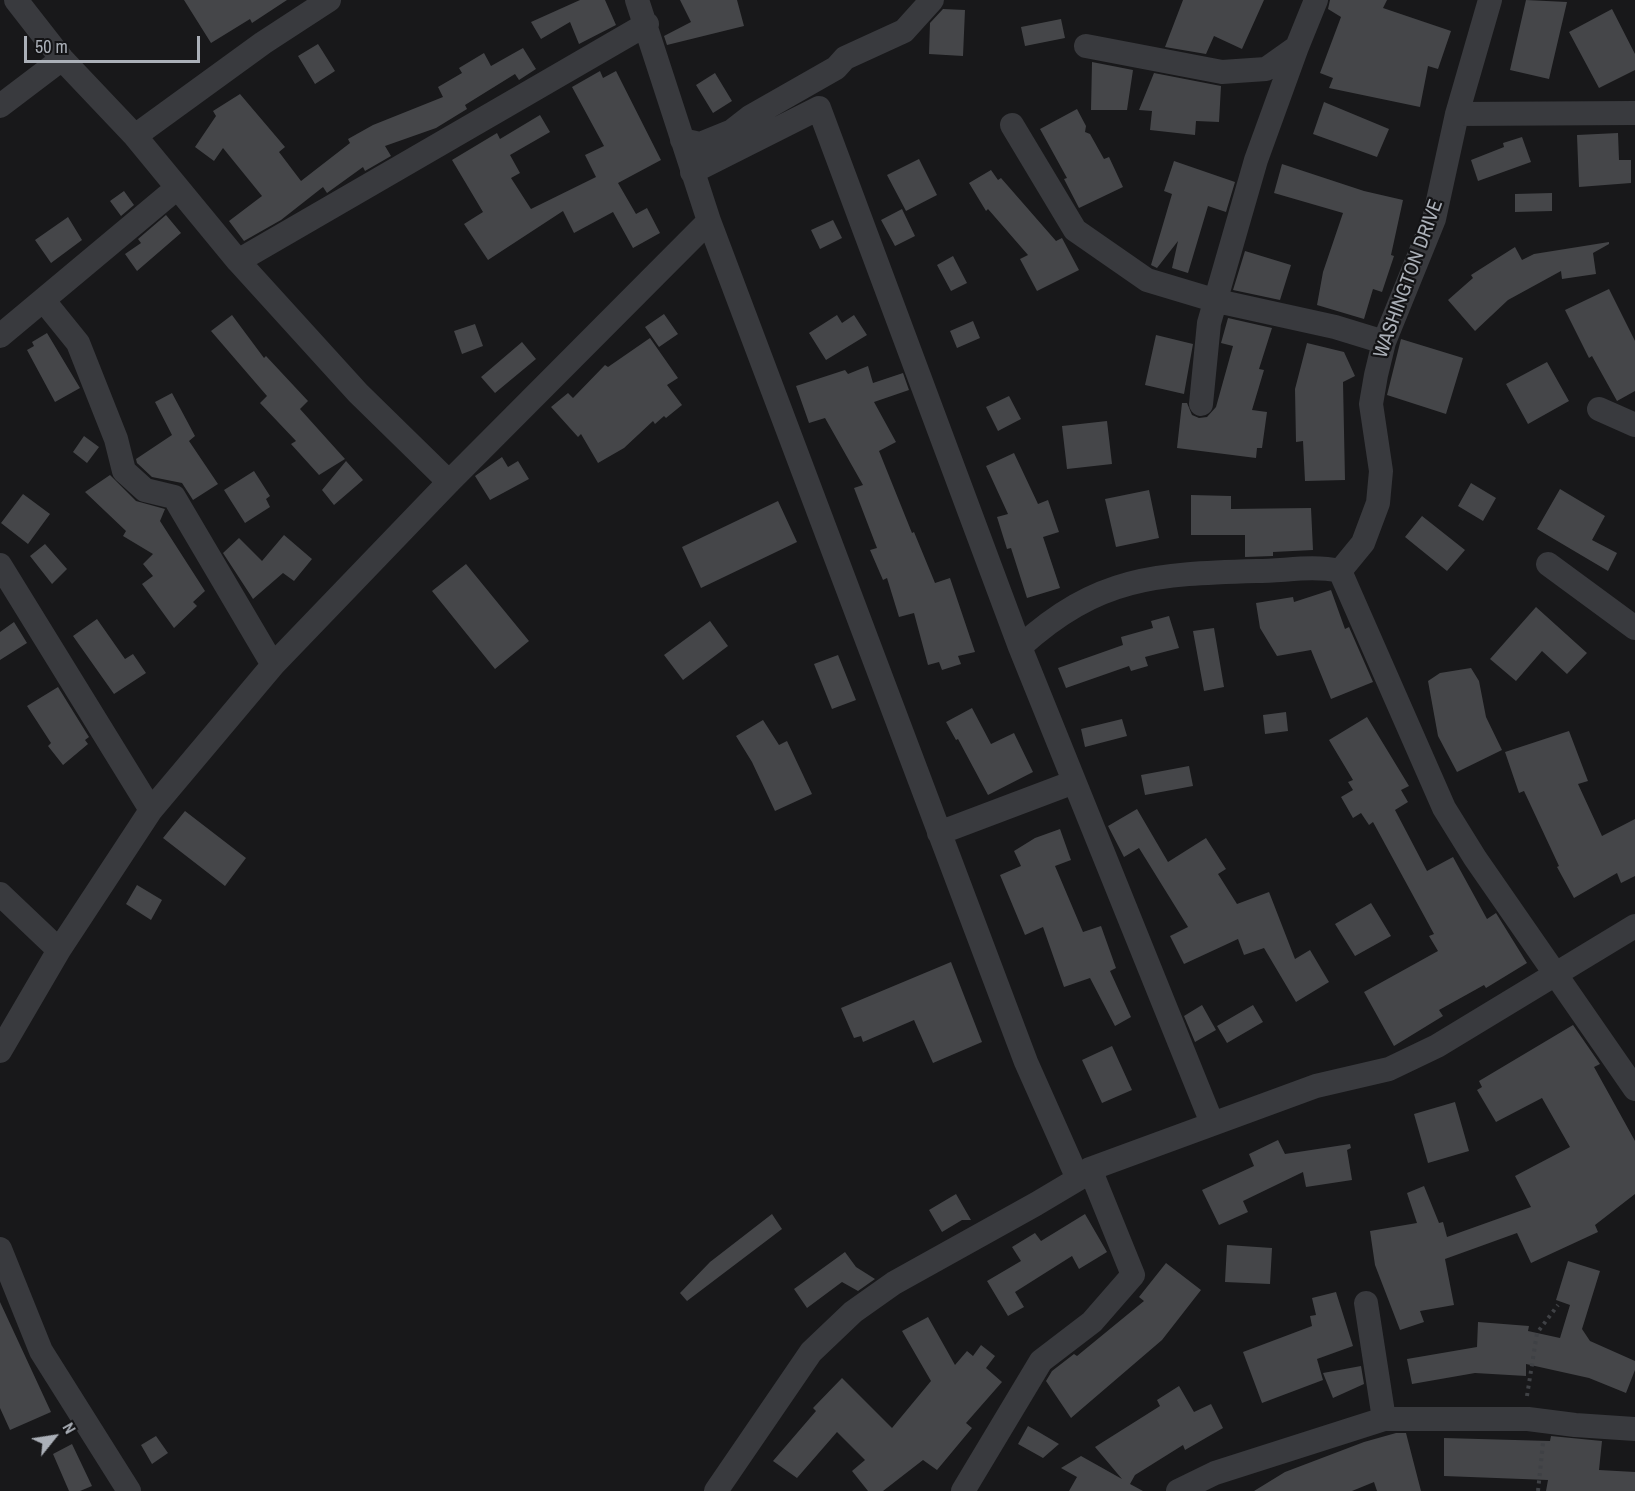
<!DOCTYPE html>
<html>
<head>
<meta charset="utf-8">
<style>
  body { margin:0 }
  #map { position:relative; width:1635px; height:1491px; overflow:hidden; background:#18181a; font-family:"Archivo Narrow",sans-serif }
  canvas { display:block }
  .north { position:absolute; left:24px; top:1407px; width:60px; height:60px; -webkit-text-stroke:4px #131315; paint-order:stroke; rotate:60deg; font-size:16px; font-weight:700; line-height:24px; text-align:center; color:#abb0b8 }
  .north::after { content:''; display:block; margin:auto; width:21px; height:27px; background:#abb0b8; clip-path:polygon(50% 0,100% 100%,50% 72%,0 100%) }
  .scale { position:absolute; left:24px; top:36px; width:176px; height:27px; box-sizing:border-box; border:3px solid #abb0b8; border-top:0; padding-left:8px; font-size:18px; line-height:21px; white-space:nowrap; color:#abb0b8; -webkit-text-stroke:4px #131315; paint-order:stroke }
</style>
</head>
<body>
<div id="map">
<canvas width="1635" height="1491"></canvas>
<div class="north">N</div>
<div class="scale">50 m</div>
</div>
<script>
const context = document.querySelector('canvas').getContext('2d');
context.lineJoin = 'round';
function fill(path, color) {
  context.fillStyle = color;
  context.fill(path, 'evenodd');
}
function strokePath(path, color, width, dash) {
  context.strokeStyle = color;
  context.lineWidth = width;
  context.lineCap = dash ? 'butt' : 'round';
  context.setLineDash(dash || []);
  context.stroke(path);
}
function write(font, color, halo, rows, align = 'center') {
  context.font = font + ' "Archivo Narrow",sans-serif';
  context.lineWidth = 4.5;
  context.setLineDash([]);
  context.textBaseline = 'middle';
  context.strokeStyle = halo;
  context.fillStyle = color;
  for (const [text, x, y, turn = 0] of rows) {
    context.save();
    context.translate(x, y);
    context.rotate((+turn || 0) * Math.PI / 180);
    context.textAlign = isNaN(turn) ? turn : align;
    if (halo) context.strokeText(text, 0, 0);
    context.fillText(text, 0, 0);
    context.restore();
  }
}
fill(new Path2D(`
  M184 0H287L252 23 250 19 211 43Z
  M580 0H605L616 25 579 44 570 22 541 39 531 22Z
  M680 0H737L744 26 667 45 664 36 691 22Z
  M1183 0H1264L1242 49 1214 36 1206 54 1165 47Z
  M1330 0H1387L1383 8 1451 31 1438 69 1428 66 1420 107 1329 88 1333 78 1320 73 1341 17 1328 9Z
  M1526 0 1567 2 1549 79 1510 70Z
  M943 9 965 10 963 56 929 54 930 23Z
  M1612 9 1635 54V70L1599 88 1569 32Z
  M1061 19 1065 38 1025 46 1021 27Z
  M318 44 335 71 315 84 298 56Z
  M523 48 536 69 519 80 515 74 465 105 467 109 436 128 385 146 391 156 365 171 363 167 327 193 323 187 281 220 244 241 229 221 262 196 223 148 214 161 195 147 216 116 213 111 240 94 285 147 279 152 301 181 350 143 348 139 373 125 443 97 438 87 462 73 459 68 484 53 491 66Z
  M1092 62 1133 70 1127 110H1091Z
  M600 71 603 78 616 71 661 160 618 183 636 214 647 208 660 233 633 248 613 212 574 233 563 211 488 260 464 224 483 212 452 160 497 133 500 139 540 115 550 132 510 155 520 173 511 178 531 209 596 177 585 155 604 146 572 87Z
  M715 73 732 101 713 113 696 85Z
  M1154 73 1221 86 1219 122 1196 121 1195 135 1150 130 1152 111 1139 110Z
  M1324 102 1389 129 1377 157 1313 134Z
  M1077 109 1086 126 1085 132 1090 134 1104 159 1109 157 1123 187 1079 208 1064 179 1067 178 1040 129Z
  M1618 133 1619 160H1631V183L1579 187 1577 135Z
  M1522 137 1531 162 1478 181 1471 160 1504 147 1503 143Z
  M919 159 937 195 906 211 887 175Z
  M1174 161 1235 182 1226 212 1208 206 1188 273 1172 268 1178 241 1157 268 1151 265 1172 194 1164 191Z
  M1282 164 1364 191 1403 200 1391 255 1394 256 1382 292 1373 289 1364 319 1317 305 1323 272 1343 213 1274 193Z
  M991 170 998 180 1001 178 1056 241 1062 238 1079 270 1037 291 1020 259 1028 255 988 209 986 211 969 183Z
  M124 191 134 205 121 216 110 201Z
  M1552 193V211L1515 212V194Z
  M902 209 915 236 895 246 881 220Z
  M166 215 181 233 137 271 125 254 141 243 138 239Z
  M68 217 82 240 51 263 35 240Z
  M833 220 842 238 820 249 811 230Z
  M1609 242V244L1593 253 1596 274 1562 279 1561 271 1508 300 1475 331 1448 300 1473 278 1471 275 1515 247 1522 260 1534 254Z
  M1245 251 1291 265 1280 300 1233 290Z
  M953 256 967 283 951 291 937 265Z
  M1609 289 1635 341V391L1617 401 1592 356 1589 358 1565 310Z
  M664 314 678 334 659 347 645 327Z
  M232 315 264 358 266 356 308 401 300 409 345 459 319 475 291 444 296 441 260 403 267 396 211 331Z
  M837 315 842 323 854 315 867 335 826 360 809 333Z
  M1228 318 1272 328 1259 369 1264 370 1252 410 1267 412 1262 448H1257L1256 458 1177 448 1182 403H1187L1192 415 1199 418 1207 417 1216 407 1233 346 1221 343Z
  M973 321 980 338 957 348 950 331Z
  M475 324 483 346 462 354 454 331Z
  M47 333 80 388 55 402 27 350 34 346 32 342Z
  M1156 335 1193 344 1184 394 1145 385Z
  M650 338 678 378 667 385 682 405 666 418 664 416 655 424 653 421 624 448 598 463 581 434 578 437 551 407 568 393 573 398 605 365 608 367Z
  M1401 339 1463 358 1446 414 1387 395Z
  M522 342 536 359 495 393 481 377Z
  M1307 343 1344 352 1355 376 1343 382 1345 480 1305 481 1303 441 1296 442 1295 389Z
  M1547 362 1569 401 1528 424 1506 384Z
  M868 366 873 383 903 373 909 390 874 402 896 442 879 451 912 533 914 532 935 583 950 578 975 652 958 656 961 664 942 670 939 662 928 665 914 613 899 617 887 578 883 580 870 550 877 548 854 488 863 485 825 418 809 423 796 386 845 370 848 374Z
  M172 393 195 436 189 441 218 484 193 500 182 483 152 477 137 463 136 459 172 435 155 402Z
  M1009 396 1021 419 998 431 986 407Z
  M1107 421 1112 464 1067 469 1062 426Z
  M84 436 99 447 87 463 73 452Z
  M1014 453 1038 504 1048 500 1059 532 1043 537 1060 588 1027 598 1011 548 1007 549 997 517 1008 514 986 466Z
  M502 457 508 467 518 461 529 479 490 500 475 476Z
  M346 461 363 480 334 505 322 490Z
  M254 471 270 496 266 499 270 507 245 523 224 490Z
  M110 475 136 501 165 509 160 521 205 591 193 602 197 606 174 628 142 584 153 576 143 564 153 554 123 536 126 531 85 492Z
  M1471 483 1496 498 1483 521 1458 506Z
  M1560 489 1605 516 1592 540 1617 553 1608 571 1537 529Z
  M1149 490 1159 538 1116 547 1105 499Z
  M23 494 50 514 28 544 1 523Z
  M1191 495 1231 496V509L1311 508 1313 550 1273 552V556L1245 557V535H1191Z
  M778 501 797 542 701 588 682 547Z
  M1422 516 1465 550 1447 571 1405 537Z
  M284 535 312 559 294 581 283 573 253 599 223 553 239 538 262 561Z
  M45 544 67 569 52 584 30 556Z
  M466 564 529 641 495 669 432 591Z
  M1331 590 1345 629 1349 627 1373 682 1331 699 1311 650 1277 656 1260 628 1256 603 1293 597 1294 602Z
  M1536 607 1587 653 1567 674 1542 651 1516 681 1490 659Z
  M1169 616 1179 648 1145 657 1148 666 1131 671 1129 666 1066 688 1058 668 1123 645 1121 637 1153 628 1151 621Z
  M97 619 125 659 133 654 146 673 114 694 73 636Z
  M710 621 728 646 683 680 664 655Z
  M14 622 27 643 0 660V632Z
  M1214 628 1224 687 1204 691 1193 631Z
  M838 655 856 700 832 709 814 664Z
  M1471 668 1479 681 1486 717 1502 750 1457 772 1438 736 1428 681 1440 673Z
  M58 687 89 737 85 740 88 744 63 765 48 746 51 743 27 706Z
  M972 708 991 744 1014 733 1033 772 988 795 958 739 956 740 946 722Z
  M1286 712 1288 731 1265 734 1263 715Z
  M1367 717 1409 786 1401 790 1408 802 1395 810 1427 871 1453 857 1487 919 1496 913 1527 963 1486 988 1484 985 1439 1010 1443 1016 1394 1046 1364 992 1438 951 1429 936 1434 934 1373 822 1369 825 1361 813 1353 818 1341 797 1353 790 1348 782 1353 780 1329 740Z
  M1122 719 1127 736 1085 747 1081 729Z
  M763 720 779 745 787 741 812 794 775 811 752 762 736 736Z
  M1569 731 1588 781 1578 784 1602 836 1635 819V876L1621 883 1617 873 1574 898 1557 867 1559 866 1524 791 1519 793 1505 752Z
  M1189 766 1193 786 1145 795 1141 775Z
  M1137 809 1168 862 1206 838 1226 869 1218 874 1237 904 1269 892 1295 959 1310 950 1329 982 1296 1002 1264 948 1244 955 1238 939 1184 964 1170 936 1188 927 1139 848 1124 857 1108 826Z
  M185 811 246 858 225 886 163 838Z
  M1060 829 1071 860 1055 866 1083 932 1101 926 1116 968 1110 971 1131 1017 1115 1026 1090 978 1064 987 1043 927 1025 935 1000 875 1021 866 1014 851 1035 838Z
  M137 885 162 900 151 920 126 904Z
  M1371 903 1391 936 1355 956 1335 924Z
  M951 962 982 1042 933 1063 914 1020 863 1042 861 1036 854 1038 841 1008Z
  M1202 1005 1216 1030 1195 1042 1184 1016Z
  M1253 1005 1263 1022 1227 1043 1217 1026Z
  M1573 1025 1600 1064 1594 1067 1635 1141V1194L1595 1225 1598 1232 1531 1263 1517 1233 1445 1259 1454 1305 1420 1311 1424 1322 1400 1330 1375 1265 1370 1231 1417 1223 1407 1193 1424 1186 1439 1223 1443 1222 1447 1237 1531 1207 1515 1176 1570 1147 1542 1098 1496 1122 1477 1090 1482 1087 1479 1081Z
  M1112 1046 1132 1090 1102 1103 1082 1060Z
  M1455 1102 1469 1151 1428 1163 1414 1114Z
  M1278 1140 1285 1154 1350 1144 1351 1148 1347 1150 1352 1180 1306 1187 1303 1172 1243 1201 1248 1212 1219 1225 1202 1190 1254 1166 1249 1154Z
  M956 1194 971 1220H962L942 1232 929 1210Z
  M772 1214 782 1229 687 1301 680 1293 710 1262Z
  M1085 1214 1107 1252 1079 1269 1072 1256 1015 1292 1024 1307 1008 1316 987 1281 1021 1261 1012 1247 1035 1233 1041 1241Z
  M1227 1245 1272 1248 1270 1284 1225 1282Z
  M845 1252 856 1267 875 1279 858 1291 842 1282 807 1308 794 1289Z
  M1568 1261 1600 1271 1582 1329 1590 1341 1635 1361V1370L1626 1393 1589 1378 1526 1364V1376L1475 1373 1412 1384 1407 1359 1477 1347 1478 1322 1529 1326 1528 1331 1560 1338 1570 1305 1556 1300Z
  M1166 1263 1201 1290 1162 1340 1071 1418 1046 1381 1052 1371 1074 1354 1077 1356 1144 1301 1139 1297Z
  M1336 1292 1353 1346 1317 1359 1323 1380 1262 1403 1243 1352 1312 1326 1310 1316 1316 1315 1312 1298Z
  M0 1302 51 1412 10 1430 0 1408Z
  M928 1317 955 1365 967 1351 973 1356 981 1345 995 1356 986 1368 1002 1382 966 1423 972 1428 937 1470 923 1460 883 1491H868L852 1471 865 1460 837 1432 797 1478 773 1461 816 1411 813 1408 842 1378 892 1428 931 1381 902 1331Z
  M1361 1366 1364 1384 1333 1398 1323 1373Z
  M1179 1386 1194 1412 1211 1404 1223 1428 1185 1450 1183 1445 1135 1475 1130 1484 1143 1491H1069L1077 1477 1061 1468 1081 1456 1122 1479 1095 1447 1160 1406 1157 1400Z
  M1028 1426 1037 1431 1059 1444 1043 1458 1018 1444Z
  M1396 1433H1406L1421 1491H1377L1374 1482 1352 1491H1254L1285 1472 1364 1442Z
  M156 1436 168 1453 152 1464 141 1445Z
  M1551 1436 1602 1441 1599 1470 1635 1472V1491H1546L1548 1480 1444 1476V1438L1550 1441Z
  M72 1444 92 1486 80 1491H69L53 1454Z`), '#454649');
strokePath(new Path2D(`
  M1527 1396 1537 1333 1558 1305
  M1538 1491 1543 1443`), '#3f4145', 4, [3, 4.5]);
strokePath(new Path2D(`
  M16 0 62 59 135 136 238 261 358 393 449 482
  M637 0 709 221 1026 1062 1078 1179
  M1086 46 1222 72 1266 69 1297 47 1316 0
  M0 106 62 59
  M1457 114 1635 113
  M1012 125 1075 230 1147 280 1217 301 1335 327 1384 342
  M135 136 263 43 329 0
  M682 140 700 144 732 131 750 117 836 68 845 58 904 31 932 0
  M692 172 819 108 1020 647 1212 1123
  M238 261 647 24
  M44 301 78 343 116 439 124 471 145 490 174 497 273 665
  M0 336 177 188
  M1201 404 1209 323 1256 160 1297 47
  M1599 409 1635 425
  M1548 564 1635 628
  M0 565 151 810
  M1340 571 1444 808 1475 858 1635 1089
  M1020 647C1098 576 1156 574 1257 571 1285 571 1312 565 1340 571L1363 543 1378 503 1381 471 1371 404 1376 375 1384 342 1434 219 1457 114 1490 0
  M939 833 1074 782
  M0 894 59 950
  M0 1051 59 950 151 810 273 665 449 482 709 221
  M0 1249 41 1351 129 1491
  M1366 1303 1384 1419
  M716 1491 811 1352 853 1312 894 1283 1036 1204 1078 1179 1090 1169 1316 1086 1389 1069 1437 1046 1635 926
  M963 1491 1041 1361 1092 1322 1133 1275 1090 1169
  M1178 1491 1215 1473 1384 1419H1528L1575 1425 1635 1429`), '#393a3e', 24);
write('20px', '#abb0b8', '#131315', [
  ["WASHINGTON DRIVE",1409,279,-70]
]);
</script>
</body>
</html>
